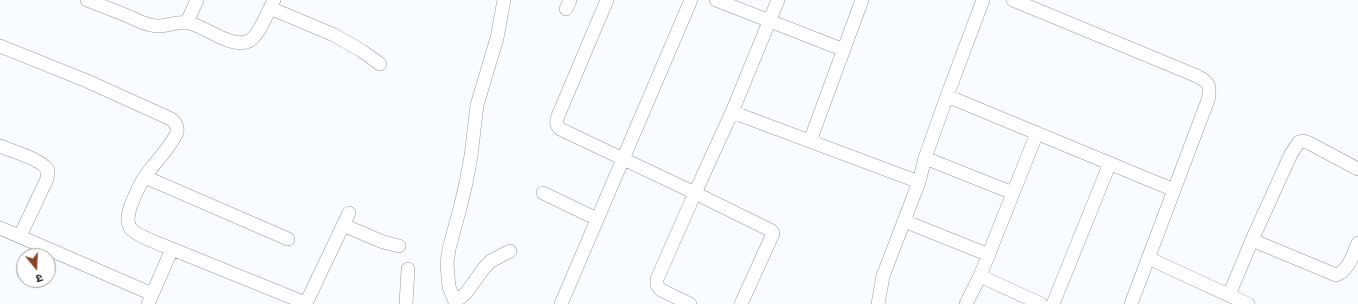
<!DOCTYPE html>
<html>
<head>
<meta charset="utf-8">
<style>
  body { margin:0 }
  #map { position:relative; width:1358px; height:304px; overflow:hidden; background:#f9fcfe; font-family:Inter,"Noto Sans Devanagari",sans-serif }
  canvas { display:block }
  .north { position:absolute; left:16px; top:248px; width:40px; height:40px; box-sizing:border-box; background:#fff; border:1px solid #9f9fa0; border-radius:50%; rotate:162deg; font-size:11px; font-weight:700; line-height:16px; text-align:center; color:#0f1011 }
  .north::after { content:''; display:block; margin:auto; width:14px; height:18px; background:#8b4323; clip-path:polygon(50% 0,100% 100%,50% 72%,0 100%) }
</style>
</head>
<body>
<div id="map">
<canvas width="1358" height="304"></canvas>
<div class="north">उ</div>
</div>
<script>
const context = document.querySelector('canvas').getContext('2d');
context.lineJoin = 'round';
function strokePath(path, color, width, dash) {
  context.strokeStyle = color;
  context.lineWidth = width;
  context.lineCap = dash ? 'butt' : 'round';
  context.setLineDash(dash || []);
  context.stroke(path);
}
const minor = new Path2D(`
  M87 0C102 6 116 11 130 17 138 21 147 25 156 26 167 27 178 20 189 23 207 27 231 49 249 41 259 36 268 11 274 0
  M607 0 558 116C556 122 556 125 560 129L695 193 732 112 919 182
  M716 0 844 50
  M1013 0 1197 76C1209 82 1211 86 1208 100L1131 304
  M270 8 334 35 362 51 380 64
  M566 9 570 0
  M187 22 197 0
  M0 46 87 81 171 119C176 123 178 127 177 132 173 144 154 164 146 175 139 185 134 197 130 208 128 215 126 223 131 229 137 236 162 245 172 249L148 304
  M947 96 1174 190
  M732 112 778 0
  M1037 133 980 276 1041 304
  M810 141 862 0
  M0 146C14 152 39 158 48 170L47 179 20 236
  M925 158 1013 193
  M145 177 288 239
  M543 193 597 219
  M904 221 989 255
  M343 225 383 242 399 246
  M0 228 152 294
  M1252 240 1336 275C1349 271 1353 254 1358 243
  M172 249 303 302 308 299 349 213
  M1148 258 1248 304
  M1229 295 1252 240 1291 154 1299 142 1303 141 1309 143 1358 169
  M455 302 466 293 484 268 491 261 510 251
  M406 304 408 269
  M456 304 449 287 448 276 447 263 449 249 460 208 466 183 471 156 477 105 497 38 504 0
  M561 304 691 0
  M690 304 661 290 657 285V279L695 193 772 231 773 234 771 238 741 304
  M878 304 883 276 919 182 925 158 947 96 983 0
  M966 304 980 276
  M1053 304 1110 163`);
strokePath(minor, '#979a9b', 14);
strokePath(minor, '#fff', 13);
</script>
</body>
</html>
